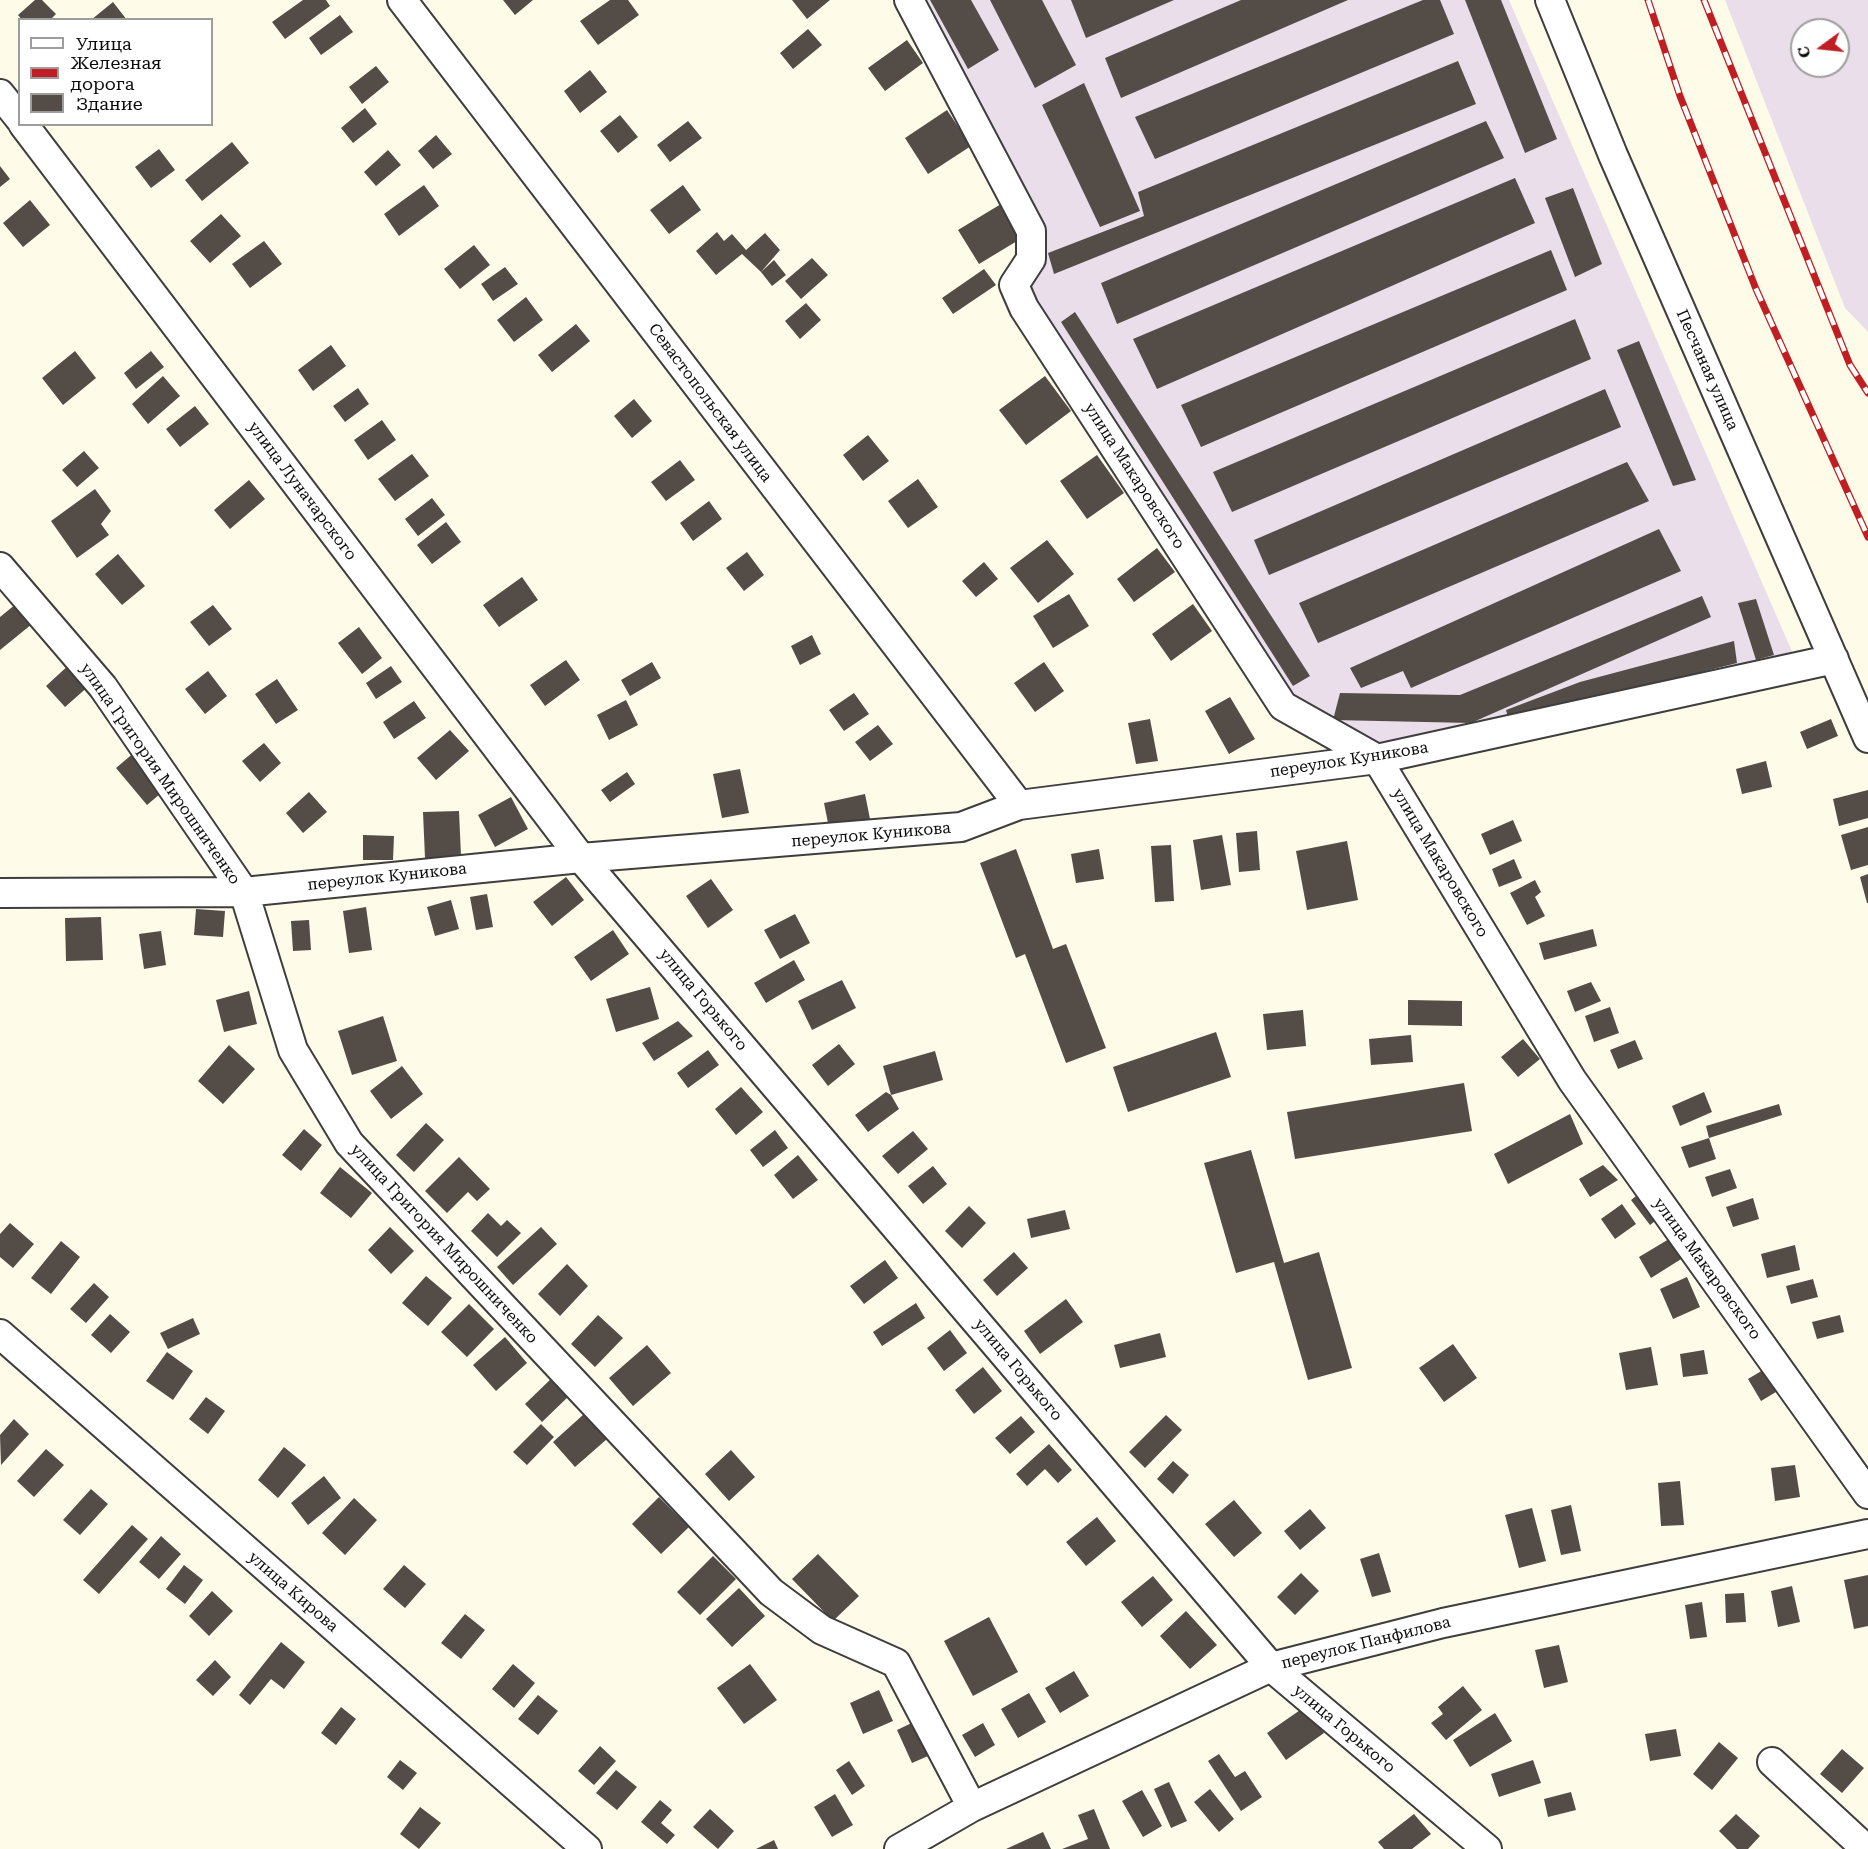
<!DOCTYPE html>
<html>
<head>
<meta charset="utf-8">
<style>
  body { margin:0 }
  #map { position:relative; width:1868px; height:1849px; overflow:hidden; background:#fffbe9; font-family:"Roboto Serif",serif }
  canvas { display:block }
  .legend { position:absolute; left:18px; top:18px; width:195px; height:108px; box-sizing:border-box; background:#fff; border:2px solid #9d9d9d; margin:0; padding:8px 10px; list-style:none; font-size:18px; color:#0b0b0b }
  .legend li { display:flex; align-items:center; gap:12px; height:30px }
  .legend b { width:30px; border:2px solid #9d9d9d }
  .north { position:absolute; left:1790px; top:18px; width:60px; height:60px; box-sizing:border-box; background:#fff; border:2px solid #9d9d9d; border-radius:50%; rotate:255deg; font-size:16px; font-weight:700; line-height:24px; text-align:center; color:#0b0b0b }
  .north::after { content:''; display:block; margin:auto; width:21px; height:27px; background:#bf1f22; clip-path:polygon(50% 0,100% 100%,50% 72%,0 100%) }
</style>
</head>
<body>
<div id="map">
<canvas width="1868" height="1849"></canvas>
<ul class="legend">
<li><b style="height:8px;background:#fff"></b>Улица</li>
<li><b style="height:8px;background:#bf1f22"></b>Железная дорога</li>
<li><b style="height:16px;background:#544c47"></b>Здание</li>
</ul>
<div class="north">С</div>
</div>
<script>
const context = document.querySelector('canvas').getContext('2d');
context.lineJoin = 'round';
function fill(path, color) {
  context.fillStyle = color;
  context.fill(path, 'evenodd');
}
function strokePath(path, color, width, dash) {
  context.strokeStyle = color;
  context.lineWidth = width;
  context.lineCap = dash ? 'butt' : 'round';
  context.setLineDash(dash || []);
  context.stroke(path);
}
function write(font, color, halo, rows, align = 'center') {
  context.font = font + ' "Roboto Serif",serif';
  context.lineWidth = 6;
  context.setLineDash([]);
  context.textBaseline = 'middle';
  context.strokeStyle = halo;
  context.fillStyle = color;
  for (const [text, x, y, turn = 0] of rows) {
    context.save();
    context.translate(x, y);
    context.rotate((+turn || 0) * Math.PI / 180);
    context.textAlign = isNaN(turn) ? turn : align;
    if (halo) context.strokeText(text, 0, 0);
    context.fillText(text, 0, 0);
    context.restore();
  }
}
fill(new Path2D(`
  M916 0H1509L1797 663 1378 754 1285 703 1025 283 1035 261Z
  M1725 0H1868V332L1845 308ZM1802 30H1838V66H1802Z`), '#eadeeb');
fill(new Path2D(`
  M35 0H42L56 14 50 20H22L18 15Z
  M303 0H326L330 6 285 39 272 22Z
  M503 0H533L515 15Z
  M610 0H628L639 15 598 45 580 21Z
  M792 0H830L807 19Z
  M930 0H971L999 50 968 69Z
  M990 0H1042L1076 65 1035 88Z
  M1071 0H1174L1086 38Z
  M1241 0H1348L1121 98 1105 58Z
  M1423 0H1440L1454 34 1155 159 1135 117Z
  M1465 0H1501L1557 139 1525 153Z
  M113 2 127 20H91Z
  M340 15 353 32 321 55 309 38Z
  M808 29 822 45 793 69 780 53Z
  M907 40 923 63 885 91 868 68Z
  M1458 61 1476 104 1054 274 1048 253 1144 216 1138 192Z
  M376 66 389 82 362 104 349 87Z
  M590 70 607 92 580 113 564 91Z
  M1084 83 1140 211 1100 227 1042 105Z
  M365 108 377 124 353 143 341 128Z
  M947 110 971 146 928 174 905 138Z
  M620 115 638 137 618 153 600 131Z
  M688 121 702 138 670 162 657 145Z
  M1486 121 1504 158 1117 324 1101 283Z
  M436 135 452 154 433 169 418 151Z
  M232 142 249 163 202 201 185 180Z
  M159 149 175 170 151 188 135 167Z
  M388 150 401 165 376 186 364 172Z
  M0 166 10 179 0 187Z
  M1515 178 1535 223 1157 389 1133 339Z
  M424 185 439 206 399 236 384 214Z
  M683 185 701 210 669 234 650 210Z
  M1573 188 1602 264 1575 277 1545 198Z
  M30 200 50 225 23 247 3 223Z
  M1006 201 1027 235 979 264 958 230Z
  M221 214 241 236 210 263 190 241Z
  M717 232 724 241 732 234 746 250 765 233 780 250 761 272 742 254 716 275 696 251Z
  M264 241 282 264 250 288 232 264Z
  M474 245 490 265 460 289 444 269Z
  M1551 250 1567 290 1201 447 1181 405Z
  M812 258 828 275 801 299 785 281Z
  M774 260 786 275 772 286 761 272Z
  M505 267 518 284 493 301 481 284Z
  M984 269 996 285 953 314 942 298Z
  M526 297 543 320 514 342 497 320Z
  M806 303 821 320 800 339 785 321Z
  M1075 312 1310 676 1293 686 1061 322Z
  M1575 319 1591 359 1232 512 1213 472Z
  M576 324 590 341 552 372 538 355Z
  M1639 341 1696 480 1673 486 1617 350Z
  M331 345 346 366 313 391 298 370Z
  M75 351 96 378 63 405 42 378Z
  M151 351 164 367 136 389 124 373Z
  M163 376 180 396 148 424 132 404Z
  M1045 376 1071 411 1026 445 999 410Z
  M358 388 369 404 345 422 333 406Z
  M1605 389 1621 427 1269 575 1254 540Z
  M634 399 652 421 632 438 614 416Z
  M195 406 209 424 180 447 166 429Z
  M382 420 396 440 368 460 354 440Z
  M868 435 889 461 863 481 843 455Z
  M84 451 99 468 77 487 62 470Z
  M412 454 429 476 395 501 378 479Z
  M1097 455 1124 493 1087 519 1060 481Z
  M680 460 695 480 666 501 651 482Z
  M1627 462 1649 501 1318 643 1299 603Z
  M918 479 938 507 908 528 888 501Z
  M249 480 265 499 230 529 214 510Z
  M95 489 111 511 101 524 109 535 77 558 51 521Z
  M432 498 445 515 418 536 405 519Z
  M709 501 722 519 693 541 680 523Z
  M446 522 461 542 432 564 417 545Z
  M1659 529 1681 571 1411 688 1403 671 1361 688 1350 668Z
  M1047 540 1074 574 1038 603 1010 568Z
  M1157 548 1175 572 1134 602 1117 579Z
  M747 552 764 575 744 591 726 568Z
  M118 554 145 586 122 605 95 574Z
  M984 562 998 579 976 597 962 581Z
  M522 577 538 600 499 627 483 605Z
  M1069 594 1089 626 1053 648 1033 616Z
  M1702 596 1711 617 1471 723 1333 720 1340 693 1460 695Z
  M1756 599 1774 655 1756 660 1738 603Z
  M16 604 32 624 0 650V617Z
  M1193 604 1212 631 1171 661 1152 634Z
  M213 605 232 629 209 646 190 622Z
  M359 627 382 658 362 674 338 643Z
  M812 635 821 654 800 665 791 646Z
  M1734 641 1737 663 1509 721 1506 710 1580 682Z
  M566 660 580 680 545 706 530 685Z
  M652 662 661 678 630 696 621 680Z
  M1044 662 1064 691 1035 712 1014 683Z
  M71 663 90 685 65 707 46 686Z
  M391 666 402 682 376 699 366 683Z
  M208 671 227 696 205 714 185 689Z
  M277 679 298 710 276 724 255 694Z
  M854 693 869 714 844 731 829 710Z
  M1230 697 1255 739 1229 754 1205 711Z
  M626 700 638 725 609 740 597 715Z
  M414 701 426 718 394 739 383 722Z
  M1150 719 1158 761 1136 764 1128 723Z
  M1831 719 1838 736 1807 749 1800 732Z
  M878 725 893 744 870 761 855 742Z
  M450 730 469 751 436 780 417 758Z
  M264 743 281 763 260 782 242 761Z
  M136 751 167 788 147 805 116 768Z
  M1766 761 1772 787 1742 794 1736 769Z
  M740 769 749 813 722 818 713 774Z
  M627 772 635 784 610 802 601 790Z
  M1868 790V818L1839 826 1833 799Z
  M309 792 327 812 303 833 286 813Z
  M865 794 870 819 829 828 824 803Z
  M511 797 528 829 495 847 478 815Z
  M459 811 461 856 425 858 423 812Z
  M1513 820 1522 841 1490 855 1481 834Z
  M1868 827V865L1851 870 1841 835Z
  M1257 831 1260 870 1239 872 1236 833Z
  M363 835 394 836 393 860H363Z
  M1222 835 1231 885 1201 890 1193 840Z
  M1347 841 1358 900 1307 910 1296 851Z
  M1171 845 1174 901 1155 902 1151 846Z
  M1016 849 1053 949 1066 944 1106 1048 1066 1063 1025 954 1016 958 980 863Z
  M1099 849 1104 879 1076 883 1071 854Z
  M1514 859 1522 878 1499 887 1492 869Z
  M1868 874V903H1867L1860 877Z
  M566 877 584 900 552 926 533 902Z
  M711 879 733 910 708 928 686 896Z
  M1535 880 1541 892 1535 897 1545 916 1527 925 1510 893Z
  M487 894 493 927 476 930 470 897Z
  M451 900 459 929 435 936 427 907Z
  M366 907 372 950 349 953 343 911Z
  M196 909 225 911 223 937 194 935Z
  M795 914 810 943 780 959 764 930Z
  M101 917 103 960 66 961 65 918Z
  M309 920 311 950 293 951 291 921Z
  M1593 929 1597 946 1544 960 1539 943Z
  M613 930 629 954 591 981 574 957Z
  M161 931 166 965 144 969 139 934Z
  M794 960 805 980 766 1003 754 983Z
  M842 980 856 1008 812 1030 798 1001Z
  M1591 982 1601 1001 1575 1012 1567 991Z
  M650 987 659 1019 616 1032 606 999Z
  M249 991 257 1024 224 1032 216 1000Z
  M1408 1000 1462 1001V1026L1408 1025Z
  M1610 1007 1619 1033 1594 1042 1585 1016Z
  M1303 1010 1306 1046 1267 1050 1263 1014Z
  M383 1016 397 1061 352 1075 338 1031Z
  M678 1021 693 1036 654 1061 642 1043Z
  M1216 1032 1231 1077 1128 1112 1113 1067Z
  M1411 1035 1413 1062 1371 1065 1369 1039Z
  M1523 1039 1540 1059 1518 1077 1501 1057Z
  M1635 1040 1643 1059 1618 1069 1610 1050Z
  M839 1044 855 1064 828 1086 812 1065Z
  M229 1045 255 1069 223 1104 198 1081Z
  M708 1050 719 1065 688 1088 677 1073Z
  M935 1051 943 1080 891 1095 883 1066Z
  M402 1066 423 1094 391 1119 370 1091Z
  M1464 1083 1472 1131 1295 1159 1287 1112Z
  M741 1087 763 1112 736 1135 715 1109Z
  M886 1092 891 1095 899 1109 868 1132 855 1115Z
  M1704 1092 1712 1112 1680 1126 1672 1106Z
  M1779 1104 1782 1115 1709 1138 1706 1126Z
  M1570 1114 1583 1144 1508 1184 1494 1154Z
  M426 1123 444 1140 414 1172 396 1155Z
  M304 1129 322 1145 301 1171 282 1155Z
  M775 1130 788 1148 763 1167 750 1150Z
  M913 1131 928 1149 898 1174 882 1156Z
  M1709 1138 1716 1159 1689 1168 1681 1147Z
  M1251 1150 1284 1263 1319 1252 1352 1368 1308 1380 1274 1262 1236 1273 1204 1163Z
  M798 1155 818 1180 793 1199 774 1175Z
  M459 1157 490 1189 477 1201 468 1192 447 1213 425 1191Z
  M1603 1165 1618 1180 1590 1197 1579 1179Z
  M933 1166 947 1184 923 1204 908 1186Z
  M340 1167 372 1193 351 1218 320 1193Z
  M1730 1169 1737 1188 1712 1197 1705 1177Z
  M1644 1190 1663 1215 1650 1225 1631 1200Z
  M1753 1198 1759 1219 1733 1227 1726 1207Z
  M1622 1204 1636 1224 1615 1239 1601 1219Z
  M969 1206 986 1223 962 1248 945 1231Z
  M1065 1210 1070 1229 1031 1238 1027 1219Z
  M488 1213 501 1226 507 1220 521 1233 497 1257 471 1231Z
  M10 1223 34 1244 13 1268 0 1257V1234Z
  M390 1227 414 1251 391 1274 368 1250Z
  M541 1227 557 1244 513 1285 497 1267Z
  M1674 1236 1686 1256 1651 1278 1639 1257Z
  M61 1241 80 1257 51 1294 31 1278Z
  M1795 1245 1800 1270 1767 1278 1761 1254Z
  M1014 1252 1028 1268 997 1296 983 1280Z
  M885 1260 898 1278 864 1304 850 1286Z
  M567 1264 588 1286 560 1316 538 1294Z
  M426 1276 452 1298 428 1326 402 1303Z
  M1687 1277 1700 1307 1673 1319 1660 1289Z
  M1813 1279 1818 1297 1791 1304 1786 1286Z
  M94 1283 109 1297 86 1323 70 1309Z
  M1066 1299 1083 1322 1040 1354 1024 1331Z
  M916 1303 925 1318 882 1346 873 1332Z
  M469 1304 494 1329 467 1357 441 1332Z
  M110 1314 130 1332 111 1353 91 1335Z
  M598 1315 623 1338 595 1367 571 1344Z
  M1840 1315 1844 1332 1817 1339 1812 1322Z
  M193 1318 200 1334 168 1349 160 1333Z
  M950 1330 967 1353 944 1371 927 1348Z
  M1160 1333 1166 1357 1120 1368 1114 1345Z
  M505 1337 527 1363 496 1391 473 1365Z
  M1453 1344 1477 1378 1444 1402 1419 1368Z
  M647 1345 671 1373 633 1406 609 1378Z
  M1651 1347 1658 1385 1626 1390 1619 1353Z
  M1704 1350 1708 1374 1683 1377 1680 1354Z
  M167 1352 193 1371 173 1400 146 1381Z
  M983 1367 1002 1391 974 1414 955 1390Z
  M1768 1367 1781 1389 1761 1401 1748 1379Z
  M553 1377 570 1395 542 1422 525 1404Z
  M206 1397 225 1411 208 1434 189 1419Z
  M584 1414 607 1439 575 1467 553 1442Z
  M1166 1415 1182 1430 1145 1468 1129 1452Z
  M1021 1416 1035 1432 1010 1454 995 1438Z
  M14 1419 29 1434 1 1465 0 1435Z
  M541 1424 554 1437 527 1465 513 1452Z
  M1049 1444 1072 1470 1058 1483 1045 1469 1027 1486 1016 1474Z
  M284 1447 306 1465 278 1498 258 1480Z
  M46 1449 64 1465 34 1497 17 1481Z
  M731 1450 755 1477 729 1501 705 1474Z
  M1173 1461 1189 1475 1173 1494 1157 1479Z
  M1795 1465 1800 1497 1775 1501 1771 1468Z
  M324 1476 341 1498 308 1525 291 1503Z
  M1680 1481 1684 1525 1661 1526 1658 1483Z
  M91 1489 108 1504 80 1535 63 1520Z
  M659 1497 689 1527 661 1554 632 1524Z
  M354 1498 377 1520 345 1555 322 1533Z
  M1234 1500 1262 1533 1234 1557 1205 1524Z
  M1571 1505 1581 1551 1561 1555 1551 1510Z
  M1532 1508 1546 1561 1519 1568 1505 1515Z
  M1310 1509 1326 1528 1300 1550 1284 1531Z
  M1097 1517 1116 1541 1086 1566 1066 1542Z
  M132 1525 148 1539 99 1594 83 1580Z
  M161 1536 181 1554 159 1579 139 1562Z
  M1379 1553 1391 1592 1372 1597 1360 1559Z
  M818 1554 859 1596 833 1621 792 1579Z
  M713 1556 736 1579 700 1615 677 1592Z
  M184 1565 203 1580 185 1604 166 1589Z
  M404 1565 426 1584 405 1608 383 1589Z
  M1301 1573 1319 1591 1295 1615 1277 1597Z
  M1868 1575V1626L1854 1629 1844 1580Z
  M1153 1576 1173 1600 1142 1627 1121 1602Z
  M1792 1586 1800 1622 1778 1627 1771 1591Z
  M739 1588 765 1616 732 1647 706 1619Z
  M212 1591 233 1611 209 1636 189 1616Z
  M1744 1593 1746 1622 1726 1623 1725 1594Z
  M1702 1602 1707 1637 1690 1639 1685 1605Z
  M1186 1611 1217 1645 1190 1669 1160 1636Z
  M465 1614 485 1630 461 1659 441 1643Z
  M989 1617 1018 1672 973 1696 944 1641Z
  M281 1642 305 1662 284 1689 271 1679 250 1705 239 1695Z
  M1559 1645 1568 1682 1544 1688 1535 1650Z
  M215 1660 231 1677 213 1696 196 1680Z
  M513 1664 535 1683 514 1708 492 1689Z
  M750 1664 777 1700 744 1724 717 1688Z
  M1074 1671 1089 1696 1060 1713 1045 1688Z
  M1463 1686 1482 1710 1446 1740 1431 1723 1443 1714 1438 1707Z
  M879 1690 893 1721 863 1734 850 1703Z
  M1029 1693 1046 1722 1018 1738 1001 1709Z
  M538 1695 558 1711 538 1735 518 1719Z
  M1306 1706 1324 1733 1286 1760 1267 1733Z
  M341 1707 356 1719 336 1745 321 1733Z
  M1495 1713 1512 1741 1470 1767 1453 1740Z
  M920 1719 935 1753 912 1763 897 1730Z
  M983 1723 995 1745 975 1757 962 1735Z
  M1676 1729 1681 1756 1650 1761 1645 1734Z
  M1719 1742 1738 1758 1712 1790 1693 1774Z
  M600 1746 616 1761 594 1785 578 1771Z
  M1842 1749 1864 1768 1842 1793 1820 1774Z
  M1219 1754 1235 1777 1245 1771 1262 1797 1241 1811 1208 1761Z
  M400 1760 417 1773 403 1790 387 1777Z
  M1533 1760 1541 1783 1499 1797 1491 1774Z
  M849 1761 865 1786 852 1795 836 1770Z
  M616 1770 637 1787 617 1810 596 1793Z
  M1169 1782 1187 1821 1171 1828 1154 1789Z
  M1210 1789 1234 1819 1219 1832 1194 1802Z
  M1142 1790 1162 1826 1143 1837 1122 1801Z
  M1571 1792 1576 1810 1548 1817 1544 1799Z
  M835 1794 853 1825 832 1837 814 1807Z
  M660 1800 672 1810 661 1823 675 1835 667 1844 641 1822Z
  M420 1807 441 1823 419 1849 400 1834Z
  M710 1809 734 1831 718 1849 693 1827Z
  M1094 1809 1110 1849H1062L1088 1839 1078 1815Z
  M1414 1814 1431 1834 1412 1849H1384L1378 1842Z
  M1736 1814 1760 1836 1748 1849H1737L1719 1831Z
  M1043 1832 1051 1849H1006Z
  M774 1840 778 1849H756Z`), '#544c47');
const minor = new Path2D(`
  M402 0 1019 805
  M909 0 1031 231V259L1014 285 1024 308 1283 706 1377 759 1572 1080 1868 1494
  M1550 0 1613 155 1868 738
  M0 94 20 119
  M23 124 581 858 1271 1667 1487 1849
  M0 567 103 687 244 892 293 1050 349 1143 771 1592 822 1630 896 1663 972 1807
  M0 893 244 892 581 858 961 827 1019 805 1377 759 1834 659
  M0 1334 587 1849
  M1772 1762 1866 1849
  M899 1849 972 1807 1271 1667 1443 1623 1868 1534`);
strokePath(minor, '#3e3e3e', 32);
strokePath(minor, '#fff', 28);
const rail = new Path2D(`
  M1648 0 1680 96 1756 289 1868 537
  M1704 0 1850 365 1868 393`);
strokePath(rail, '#bf1f22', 7);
strokePath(rail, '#fff', 4.5, [14]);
write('16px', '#0b0b0b', '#fff', [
  ["Песчаная улица",1707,370,66],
  ["Севастопольская улица",710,403,53],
  ["улица Макаровского",1134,476,57],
  ["улица Луначарского",302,491,53],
  ["переулок Куникова",1349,760,-9],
  ["улица Григория Мирошниченко",160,774,55],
  ["переулок Куникова",871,835,-5],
  ["улица Макаровского",1440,863,59],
  ["переулок Куникова",387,877,-6],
  ["улица Горького",703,1000,50],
  ["улица Григория Мирошниченко",444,1244,47],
  ["улица Макаровского",1707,1269,54],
  ["улица Горького",1018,1370,50],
  ["улица Кирова",293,1592,41],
  ["переулок Панфилова",1366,1643,-14],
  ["улица Горького",1344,1729,40]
]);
</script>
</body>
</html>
